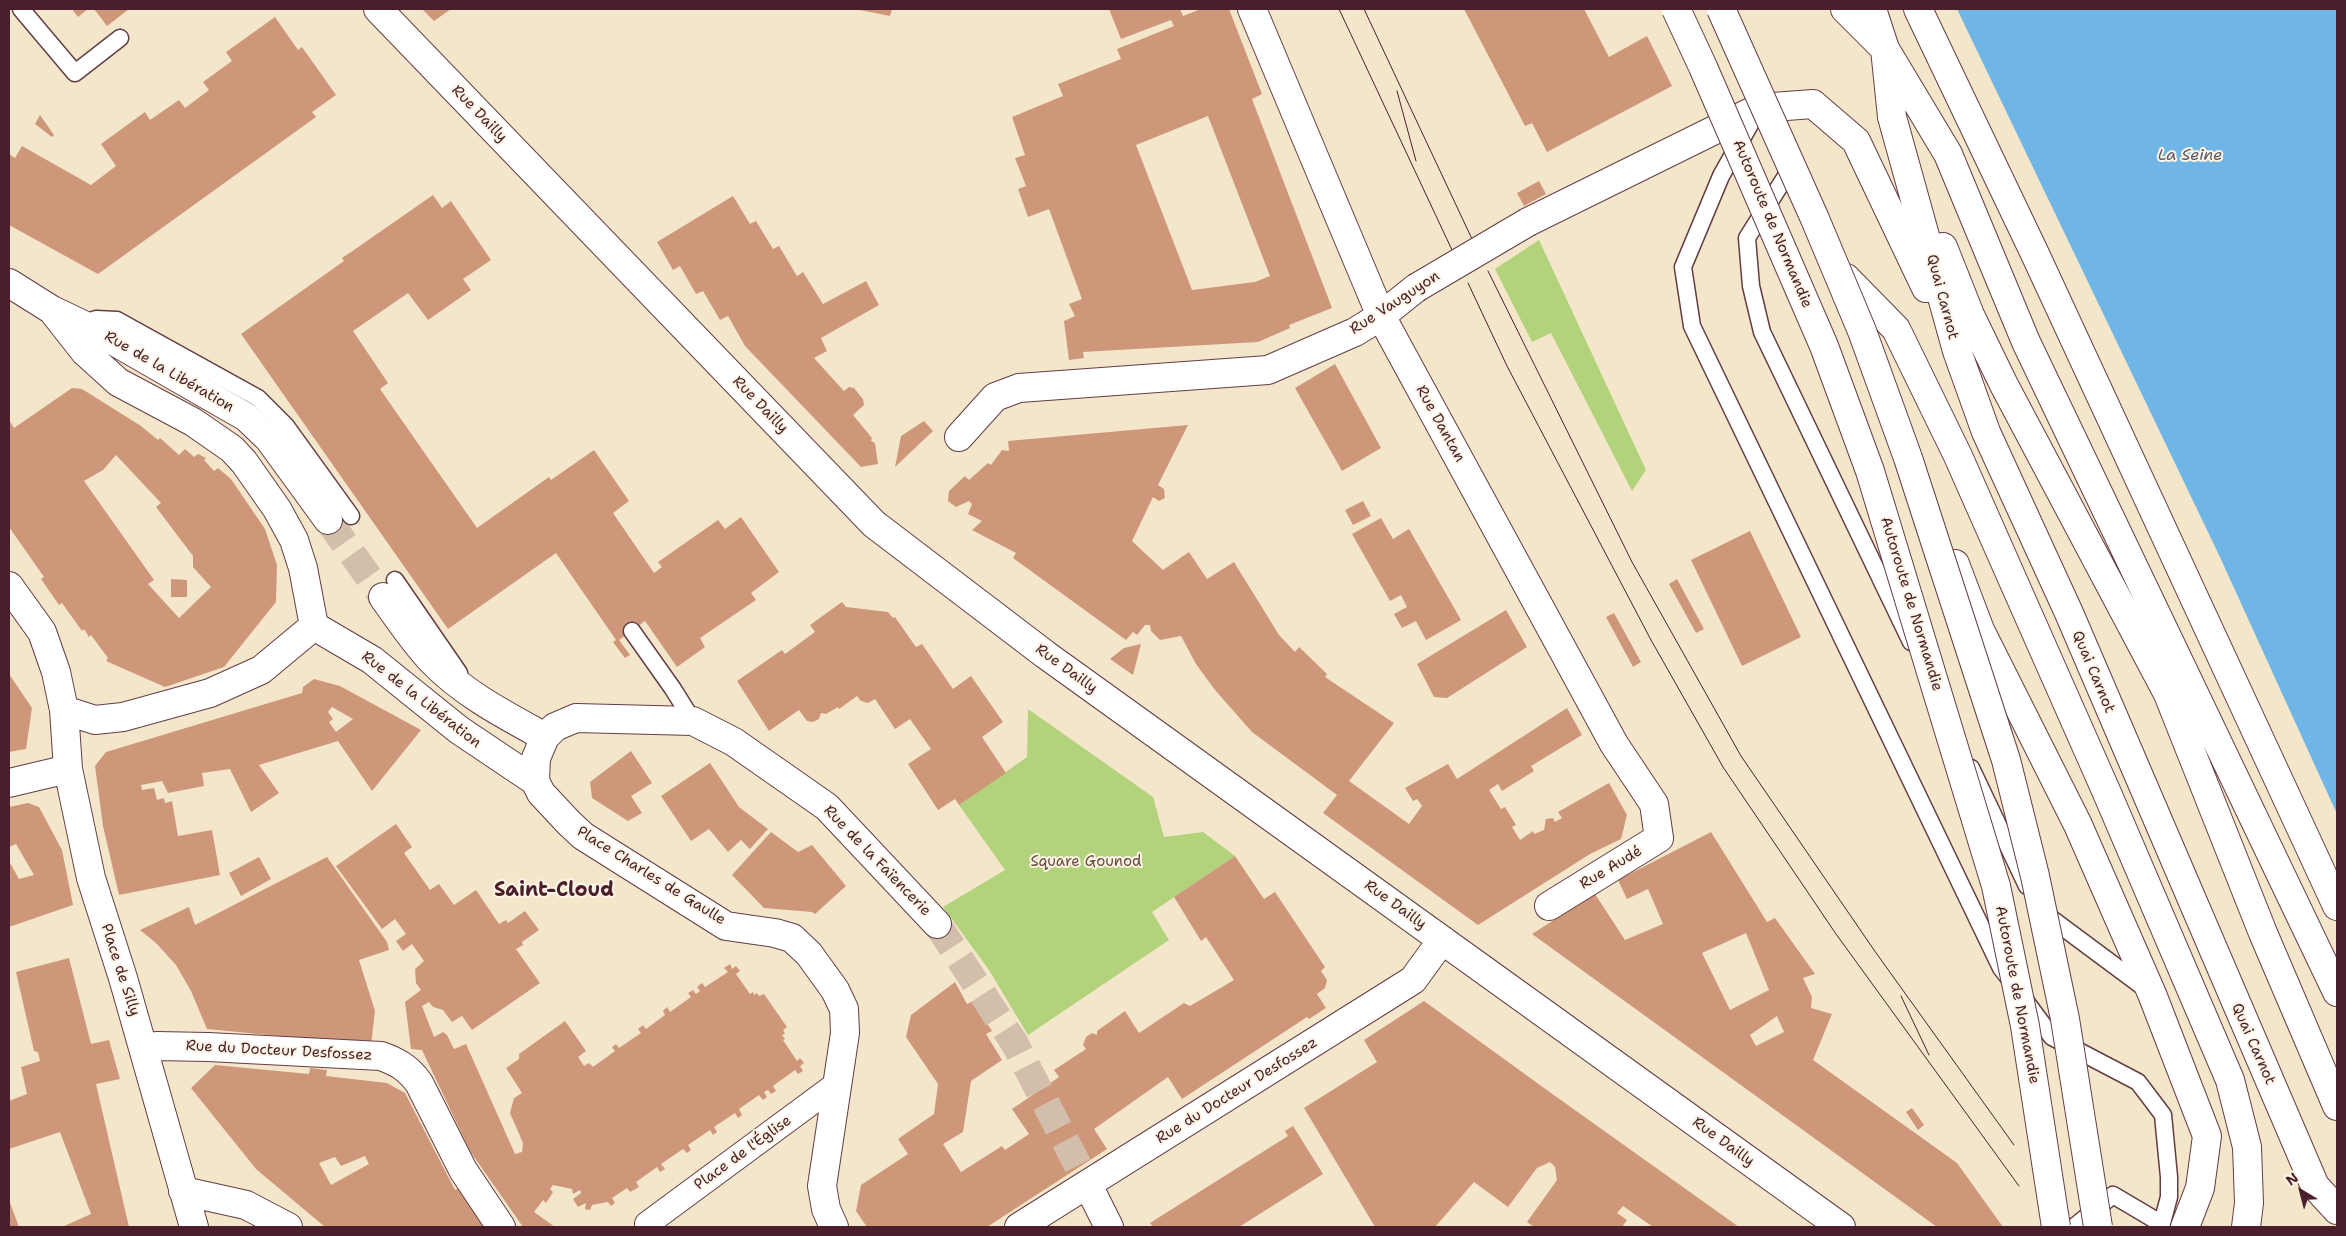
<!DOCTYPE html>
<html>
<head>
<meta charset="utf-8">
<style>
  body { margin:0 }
  #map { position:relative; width:2346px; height:1236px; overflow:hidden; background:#f4e6cb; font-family:"Shantell Sans",sans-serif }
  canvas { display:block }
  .frame { position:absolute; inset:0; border:10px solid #4a1f2b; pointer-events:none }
  .north { position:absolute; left:2276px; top:1166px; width:50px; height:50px; -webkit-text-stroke:4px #fcf5e5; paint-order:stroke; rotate:323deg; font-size:14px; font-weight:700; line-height:20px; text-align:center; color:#4a1f2b }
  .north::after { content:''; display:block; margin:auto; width:18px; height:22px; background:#4a1f2b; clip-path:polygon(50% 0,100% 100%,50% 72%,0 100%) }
</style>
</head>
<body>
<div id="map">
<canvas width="2346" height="1236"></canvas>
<div class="frame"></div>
<div class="north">N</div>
</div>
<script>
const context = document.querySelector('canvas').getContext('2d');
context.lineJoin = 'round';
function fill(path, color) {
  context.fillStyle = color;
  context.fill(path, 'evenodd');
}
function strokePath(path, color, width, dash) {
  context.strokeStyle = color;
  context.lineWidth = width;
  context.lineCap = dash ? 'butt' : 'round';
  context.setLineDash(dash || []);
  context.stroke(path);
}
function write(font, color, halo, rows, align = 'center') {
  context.font = font + ' "Shantell Sans",sans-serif';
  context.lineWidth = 4;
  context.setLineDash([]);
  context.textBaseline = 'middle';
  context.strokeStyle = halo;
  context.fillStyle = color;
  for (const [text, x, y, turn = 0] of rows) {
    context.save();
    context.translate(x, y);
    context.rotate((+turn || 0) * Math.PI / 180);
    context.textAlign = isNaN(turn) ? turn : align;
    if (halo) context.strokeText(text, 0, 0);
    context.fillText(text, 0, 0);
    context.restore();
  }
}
fill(new Path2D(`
  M1539 240 1646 470 1632 491 1551 333 1532 342 1495 269Z
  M1028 709 1153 797 1164 837 1203 832 1235 856 1152 912 1169 940 1028 1035 989 970 943 907 1005 870 959 805 1027 757Z`), '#b2d37b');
fill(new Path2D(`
  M1957 9H2337V814L2219 555Z`), '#6fb5e6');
fill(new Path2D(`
  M72 9H88L78 17Z
  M94 9H129L107 26Z
  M422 9H451L434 21Z
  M855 9H892L890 16Z
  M1109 9H1180L1183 16 1201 9H1229L1262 94 1252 99 1332 308 1289 325 1290 328 1258 342 1083 352 1084 358 1069 360 1064 321 1075 316 1069 304 1082 299 1049 209 1028 217 1018 189 1026 186 1015 158 1025 155 1012 117 1063 96 1058 84 1121 59 1117 49 1174 26 1171 20 1121 39ZM1208 116 1270 276 1255 282 1192 290 1136 145Z
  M1464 9H1584L1609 57 1647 36 1672 86 1547 152 1532 123 1525 126Z
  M275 17 298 50 302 47 336 95 312 112 316 117 98 274 9 225V154L15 158 22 146 91 185 116 166 101 144 145 112 150 120 179 100 185 108 209 90 203 82 232 61 226 52Z
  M40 115 54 135 52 137 35 124Z
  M1539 181 1546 194 1524 206 1517 193Z
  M433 195 442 208 451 201 491 260 463 279 471 290 428 320 408 293 353 331 388 383 380 389 477 528 549 477 551 480 594 450 629 501 613 513 654 573 662 567 658 562 718 520 725 529 741 517 779 572 751 593 756 600 700 638 705 647 677 667 645 621 619 640 630 655 625 658 613 642 616 640 556 553 448 629 241 334 344 261 342 258 351 252Z
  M733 196 750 224 756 221 773 249 779 246 797 276 803 272 823 304 866 281 879 305 821 338 827 351 814 358 844 391 849 387 854 388 863 399 864 405 853 415 872 438 871 441 875 443 878 464 861 467 745 346 728 316 720 320 703 291 696 294 680 266 673 270 657 242Z
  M1335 364 1381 448 1342 471 1295 388Z
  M72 388 82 389 141 426 158 440 160 438 179 455 185 449 194 457 198 454 206 458 204 460 214 471 218 468 231 479 265 529 277 565 276 602 224 667 165 687 106 661 108 658 91 635 89 637 84 629 82 631 62 603 59 605 41 579 44 577 9 527V420L14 428ZM116 455 161 503 156 507 193 556V567L211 587 179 618 148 584 154 580 84 481 103 470Z
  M924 421 933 431 895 467 901 436Z
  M1188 425 1158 485 1164 489 1165 498 1159 501 1153 497 1132 541 1163 570 1189 552 1207 579 1234 562 1279 635 1295 652 1299 647 1327 674 1325 677 1394 723 1349 781 1409 824 1422 806 1417 799 1413 801 1405 788 1448 764 1457 779 1567 708 1582 735 1531 766 1534 771 1502 791 1498 784 1489 790 1501 809 1505 807 1516 825 1512 827 1520 840 1533 831 1534 834 1544 830 1546 819 1553 818 1555 822 1562 818 1558 812 1609 783 1627 815 1621 839 1590 854 1478 925 1323 813 1337 795 1252 732 1215 690 1196 664 1181 636 1160 640 1151 631 1150 625H1145L1137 635 1133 632 1126 640 1013 558 1016 553 972 530 982 521 968 514 972 504 969 501 956 507 948 501 949 491 965 476 969 480 988 463 991 465 1002 450 1009 451 1008 441Z
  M1363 501 1371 516 1353 525 1345 510Z
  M1381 518 1393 539 1409 529 1461 620 1426 640 1416 621 1402 628 1394 614 1407 607 1401 595 1390 601 1352 534Z
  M1750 531 1801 637 1742 666 1691 560Z
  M171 579 187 580V597H171Z
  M1677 579 1704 629 1696 633 1669 584Z
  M842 602 846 607 888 612 893 618 895 617 916 647 922 644 953 689 971 676 1003 722 982 737 1006 773 959 805 955 799 938 810 908 764 931 749 910 719 895 729 875 699 868 703 861 701 857 696 839 709 838 707 826 714 821 713 819 719 813 722 807 721 799 710 769 731 737 681 782 650 785 654 815 632 810 625Z
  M1506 610 1527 647 1447 698 1434 697 1417 664Z
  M1614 613 1641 662 1633 667 1606 617Z
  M1141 644 1133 675 1110 659 1124 648Z
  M9 674 32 708 26 749 9 752Z
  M314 679 340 686 421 730 372 791 338 741 259 765 279 793 251 812 230 769 202 773 204 786 168 793 162 781 141 785 142 790 154 788 157 800 164 798 165 803 172 801 178 836 212 830 220 875 119 895 103 826 95 766 106 752 302 693 303 687ZM332 707 353 719 336 732 329 722 333 719 328 712Z
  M631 751 652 783 631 796 642 813 628 821 592 798 590 782Z
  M710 763 739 807 768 829 750 849 741 840 728 852 709 829 691 841 661 796Z
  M28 803 39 807 62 850 73 905 9 927V861L19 879 34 875 16 844 9 847V807Z
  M396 824 412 847 404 853 430 890 439 884 454 905 476 890 499 924 506 920 508 923 525 911 539 930 522 942 523 945 516 949 540 983 472 1030 462 1016 452 1022 443 1010 433 1007 429 1002 422 1006 434 1037 443 1032 447 1035 454 1049 466 1044 515 1154 522 1152 523 1143 510 1113 514 1098 522 1093 506 1068 519 1059V1054L565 1021 586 1051 578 1057 584 1066 589 1063 593 1067 615 1051 612 1047 616 1044 619 1048 641 1033 638 1029 643 1025 646 1029 665 1015 663 1011 667 1007 670 1012 691 997 688 993 693 990 696 994 700 991 697 987 702 983 705 987 728 972 724 968 730 964 732 969 736 966 740 971 736 974 750 994 753 992 754 995 757 993 759 996 764 994 787 1027 783 1030 785 1034 782 1035 785 1039 783 1040 797 1061 800 1058 804 1063 800 1066 803 1071 798 1074 795 1070 773 1086 776 1091 771 1094 768 1090 764 1092 767 1097 763 1100 759 1095 739 1109 742 1115 738 1118 735 1113 714 1127 717 1132 713 1135 710 1130 688 1145 691 1150 687 1153 683 1149 661 1164 665 1169 660 1172 657 1167 636 1182 639 1187 630 1192 627 1188 612 1198 615 1203 611 1206 608 1202 592 1205 590 1210 585 1209 586 1203 578 1207 573 1199 581 1193 580 1190 573 1194 572 1189 553 1185 550 1189 553 1192 546 1203 543 1200 534 1212 555 1227H523L470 1151 422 1050 411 1049 405 1002 421 990 416 983 415 969 424 961 412 944 403 951 396 941 406 934 395 919 382 929 336 866Z
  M771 832 798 852 812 845 846 886 815 914 812 912 764 908 732 875Z
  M1711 832 1767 922 1775 918 1815 974 1803 978 1812 997 1811 1008 1832 1014 1813 1060 1957 1163 2003 1227H1937L1532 934 1595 894 1625 940 1663 924 1648 889 1627 899 1618 880ZM1746 933 1769 990 1730 1010 1702 953ZM1777 1016 1784 1032 1756 1046 1750 1035Z
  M1235 856 1264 899 1275 892 1325 967 1321 971 1327 980 1325 988 1317 994 1326 1008 1309 1019 1307 1017 1182 1099 1168 1077 1094 1129 1107 1149 987 1227H867L856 1211 861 1185 908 1154 898 1139 934 1114 938 1084 906 1037 911 1015 955 982 967 1004 973 1001 992 1031 986 1034 1002 1060 971 1081 963 1132 943 1144 961 1172 1002 1146 1005 1150 1029 1134 1012 1109 1059 1077 1054 1070 1086 1049 1083 1045 1086 1037 1092 1033 1097 1035V1031L1125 1011 1139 1033 1184 1003 1190 1006 1234 980 1206 937 1201 941 1174 897Z
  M259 857 271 879 241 896 229 873Z
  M327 857 387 942 389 950 359 960 375 1011 371 1045 207 1029 191 991 176 965 156 943 140 930 189 907 195 925Z
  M69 958 91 1044 109 1040 120 1079 96 1084 129 1227H62L91 1214 60 1132 9 1149V1101L27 1094 21 1067 40 1061 38 1052 34 1051 16 972Z
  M1424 1001 1551 1093 1739 1227H1653L1623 1206 1617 1213 1627 1220 1622 1227H1534L1527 1222 1557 1180 1555 1167 1550 1162 1537 1168 1508 1207 1474 1182 1435 1227H1375L1304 1108 1377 1062 1364 1040Z
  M215 1065 309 1074 310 1068 327 1070 326 1076 387 1083 405 1093 455 1190 460 1187 483 1227H325L256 1169 191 1088ZM365 1156 369 1164 331 1185 319 1163 335 1157 341 1166Z
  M1912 1108 1924 1125 1918 1130 1906 1112Z
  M1293 1126 1323 1174 1239 1227H1153L1150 1223 1288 1136 1285 1131Z
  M9 1200 19 1227H9Z`), '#cf9779');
strokePath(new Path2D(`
  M328 520 383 597
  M937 924 1015 1044 1088 1185`), '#d2beab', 28, [28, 14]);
const service = new Path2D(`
  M21 9 75 73 120 38
  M1758 110 1721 176 1683 267 1692 326 2001 968 2008 977
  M1791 168 1747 238 1751 286 1762 332 1911 642
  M83 324 96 319 117 320 258 398 286 426 351 516
  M395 580 459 673
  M632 631 673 689 693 721
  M1971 768 2027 886
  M2041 911 2146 989
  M2024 999 2052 1037 2138 1082 2163 1115 2169 1177V1197L2161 1227
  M2074 1227 2113 1195 2162 1224`);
const pedestrian = new Path2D(`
  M647 1224 838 1083`);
const minor = new Path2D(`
  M1252 9 1381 316 1614 744 1654 804 1659 838 1549 906
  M1528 222 1759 108
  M9 283 52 310 98 332 246 417 269 439 328 520
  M52 310 85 352 118 382 193 422 232 449 244 462 277 509 294 540 303 568 314 626 372 660 459 730 535 781
  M959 437 995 397 1019 388 1268 370 1355 332 1381 316 1416 288
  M9 586 42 632 56 672 64 710 68 769 91 878 123 978 194 1227
  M383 597C399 619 413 641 432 661 464 694 505 715 545 737
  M64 710 95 720 123 717 210 693 261 670 314 626
  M9 783 68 769
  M144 1049 156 1046 208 1047 381 1056C398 1062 408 1068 419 1083L463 1170 501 1227
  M1088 1185 1109 1227
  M183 1191 246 1205 288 1227
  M834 1227 826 1209 822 1186 845 1033 844 1009 835 990 809 954 792 938 775 933 726 926 583 836 569 823 541 793 535 781 536 758 545 737 555 727 576 718 693 721 734 742 827 807 937 924
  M1019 1227 1413 980 1442 940`);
const primary = new Path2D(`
  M378 9 874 524 1046 655 1841 1227
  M1845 9 1885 49 1948 154 2026 342 2337 992
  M1872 9 1885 49 1892 117 1957 351 1986 432 2069 613 2315 1186 2337 1210
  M1918 9 2035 254 2337 906
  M1759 108 1813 104 1856 141 1926 288
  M1943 247 1970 315 2004 385 2168 694 2263 933 2337 1106
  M1846 278 1896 329 1958 456 2107 793 2230 1080 2247 1147 2249 1203 2246 1227
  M1955 564 1980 630 2078 825 2152 994 2207 1136 2200 1188 2185 1227`);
strokePath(service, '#643d43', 19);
strokePath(pedestrian, '#643d43', 26);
strokePath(minor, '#643d43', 30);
strokePath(primary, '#643d43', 30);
strokePath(service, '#fff', 16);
strokePath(pedestrian, '#fff', 24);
strokePath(minor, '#fff', 28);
strokePath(primary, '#fff', 28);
strokePath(new Path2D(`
  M1339 9 1452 250
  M1364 9 1472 239
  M1397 91 1416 161
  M1488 271 1632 562 1741 756 1874 950 2014 1145
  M1468 283 1507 366 1651 640 1723 767 1836 934 2019 1186
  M1901 996 1929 1055`), '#4a1f2b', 1);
const minorBridge = new Path2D(`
  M1416 288 1528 222`);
const motorwayBridge = new Path2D(`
  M1676 9 1703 67 1824 346 1870 471 1996 886 2025 1026 2056 1227
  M1721 9 1815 219 1862 331 1908 458 2006 760 2035 876 2065 1019 2098 1227`);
strokePath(minorBridge, '#643d43', 30, []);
strokePath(motorwayBridge, '#643d43', 30, []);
strokePath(minorBridge, '#fff', 28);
strokePath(motorwayBridge, '#fff', 28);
write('15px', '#4a1f2b', '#fcf5e5', [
  ["Rue Dailly",479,114,46],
  ["Autoroute de Normandie",1772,224,67],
  ["Quai Carnot",1942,297,75],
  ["Rue Vauguyon",1395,303,-33],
  ["Rue de la Libération",169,372,30],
  ["Rue Dailly",760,405,46],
  ["Rue Dantan",1440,424,61],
  ["Autoroute de Normandie",1911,604,73],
  ["Rue Dailly",1066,669,36],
  ["Quai Carnot",2093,672,67],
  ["Rue de la Libération",421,700,38],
  ["Rue de la Faïencerie",877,861,46],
  ["Rue Audé",1611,868,-31],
  ["Place Charles de Gaulle",651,876,32],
  ["Rue Dailly",1395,905,36],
  ["Place de Silly",120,970,72],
  ["Autoroute de Normandie",2017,995,79],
  ["Quai Carnot",2253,1044,66],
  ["Rue du Docteur Desfossez",279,1051,3],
  ["Rue du Docteur Desfossez",1237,1091,-32],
  ["Rue Dailly",1723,1142,36],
  ["Place de l'Église",743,1153,-36]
]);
write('15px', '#644c3f', '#fcf5e5', [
  ["Square Gounod",1086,862]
]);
write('italic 16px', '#57546c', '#fcf5e5', [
  ["La Seine",2190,156]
]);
write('bold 20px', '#4a1f2b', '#fcf5e5', [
  ["Saint-Cloud",554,891]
]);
</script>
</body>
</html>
